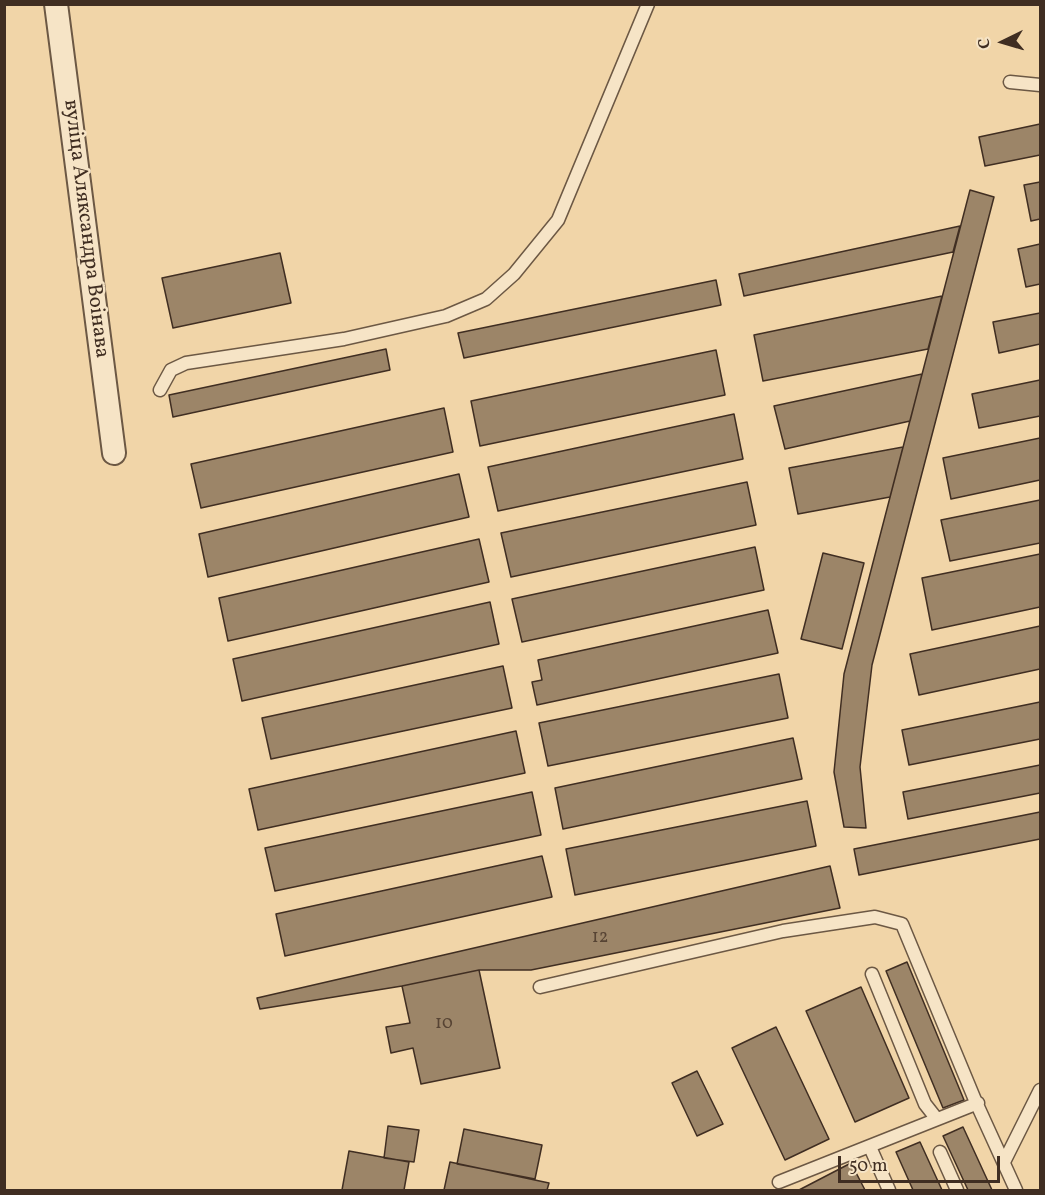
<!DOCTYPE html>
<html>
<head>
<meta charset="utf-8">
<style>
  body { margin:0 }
  #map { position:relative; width:1045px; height:1195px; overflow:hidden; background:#f1d5a8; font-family:Vollkorn,serif }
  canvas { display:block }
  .frame { position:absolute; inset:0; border:6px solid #402e22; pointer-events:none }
  .north { position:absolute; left:973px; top:12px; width:60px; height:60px; -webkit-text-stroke:4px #f6e4c6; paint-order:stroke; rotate:265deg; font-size:16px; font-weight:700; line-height:24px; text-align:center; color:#402e22 }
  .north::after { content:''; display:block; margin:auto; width:21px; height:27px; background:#402e22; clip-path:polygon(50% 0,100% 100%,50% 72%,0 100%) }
  .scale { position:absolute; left:838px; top:1156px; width:162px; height:27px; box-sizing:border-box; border:3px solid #402e22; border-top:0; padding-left:8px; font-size:18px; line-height:21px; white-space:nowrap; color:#402e22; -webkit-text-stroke:4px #f6e4c6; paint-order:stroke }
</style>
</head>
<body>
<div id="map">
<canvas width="1045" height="1195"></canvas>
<div class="frame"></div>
<div class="north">С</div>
<div class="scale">50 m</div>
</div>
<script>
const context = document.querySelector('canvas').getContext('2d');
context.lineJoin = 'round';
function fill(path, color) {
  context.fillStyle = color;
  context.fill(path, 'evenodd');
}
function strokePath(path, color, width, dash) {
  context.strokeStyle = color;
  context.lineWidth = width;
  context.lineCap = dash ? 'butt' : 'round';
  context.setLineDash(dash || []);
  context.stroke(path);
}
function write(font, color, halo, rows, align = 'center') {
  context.font = font + ' Vollkorn,serif';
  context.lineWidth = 5;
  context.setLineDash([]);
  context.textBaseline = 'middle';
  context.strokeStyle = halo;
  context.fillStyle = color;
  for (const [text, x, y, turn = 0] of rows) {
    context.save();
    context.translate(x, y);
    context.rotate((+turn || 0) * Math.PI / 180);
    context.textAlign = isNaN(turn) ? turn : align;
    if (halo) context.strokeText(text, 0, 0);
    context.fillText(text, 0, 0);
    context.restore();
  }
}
const building = new Path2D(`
  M1040 124V155L985 166 979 137Z
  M1040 182V219L1031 221 1024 185Z
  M970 190 994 197 872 665 860 767 866 828 844 827 834 772 844 674Z
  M960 226 953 252 744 296 739 274Z
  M1040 244V284L1026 287 1018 249Z
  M280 253 291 303 173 328 162 278Z
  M716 280 721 305 464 358 458 333Z
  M942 296 928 349 763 381 754 335Z
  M1040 313V344L999 353 993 322Z
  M386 349 390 370 173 417 169 395Z
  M716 350 725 395 480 446 471 401Z
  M922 374 910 421 785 449 774 406Z
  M1040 380V416L979 428 972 394Z
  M444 408 453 452 201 508 191 464Z
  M734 414 743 459 498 511 488 467Z
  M1040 438V480L951 499 943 458Z
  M903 447 890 497 798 514 789 468Z
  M459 474 469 517 208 577 199 534Z
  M747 482 756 525 511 577 501 533Z
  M1040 500V543L950 561 941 520Z
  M479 539 489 582 228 641 219 598Z
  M755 547 764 590 522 642 512 599Z
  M823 553 864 563 842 649 801 639Z
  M1040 554V607L932 630 922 578Z
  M490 602 499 644 242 701 233 659Z
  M768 610 778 653 537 705 532 682 542 680 538 660Z
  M1040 626V669L919 695 910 654Z
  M503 666 512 708 271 759 262 718Z
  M779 674 788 718 548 766 539 723Z
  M1040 702V739L909 765 902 730Z
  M516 731 525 773 258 830 249 789Z
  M793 738 802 779 563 829 555 788Z
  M1040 765V793L908 819 903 792Z
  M532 792 541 835 275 891 265 848Z
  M807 801 816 846 575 895 566 849Z
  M1040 812V839L859 875 854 849Z
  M542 856 552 897 285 956 276 914Z
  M830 866 840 908 531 970H479L402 986 260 1009 257 998Z
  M907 962 964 1100 943 1108 886 971Z
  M479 970 500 1068 421 1084 413 1048 391 1053 386 1027 410 1023 402 986Z
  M861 987 909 1098 855 1122 806 1011Z
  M776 1027 829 1139 785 1160 732 1048Z
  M697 1071 723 1124 697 1136 672 1083Z
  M388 1126 419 1130 414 1162 384 1158Z
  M963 1127 992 1190H968L943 1136Z
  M464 1129 542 1145 535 1179 457 1164Z
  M920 1142 942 1190H913L896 1152Z
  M349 1151 409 1162 404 1190H342Z
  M450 1162 549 1183 547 1190H444Z
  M851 1163 865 1190H799Z`);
fill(building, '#9c8568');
strokePath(building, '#402e22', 1.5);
const lane = new Path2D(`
  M1010 82 1040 85
  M160 390 171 370 186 363 344 339 446 316 486 299 514 274 558 220 648 4
  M872 974 925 1104 936 1118
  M540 987 783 931 875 917 902 924 975 1100 1016 1190
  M870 1147 889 1190
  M940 1152 957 1190
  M1004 1162 1040 1090
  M779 1182 978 1103`);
const street = new Path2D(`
  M56 4 114 453`);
strokePath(lane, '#6c5844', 15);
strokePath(street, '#6c5844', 26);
strokePath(lane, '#f6e4c6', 12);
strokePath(street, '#f6e4c6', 22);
write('18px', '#574434', null, [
  ["12",600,939],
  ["10",444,1025]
]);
write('21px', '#402e22', '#f6e4c6', [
  ["вуліца Аляксандра Воінава",85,229,83]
]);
</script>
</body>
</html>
